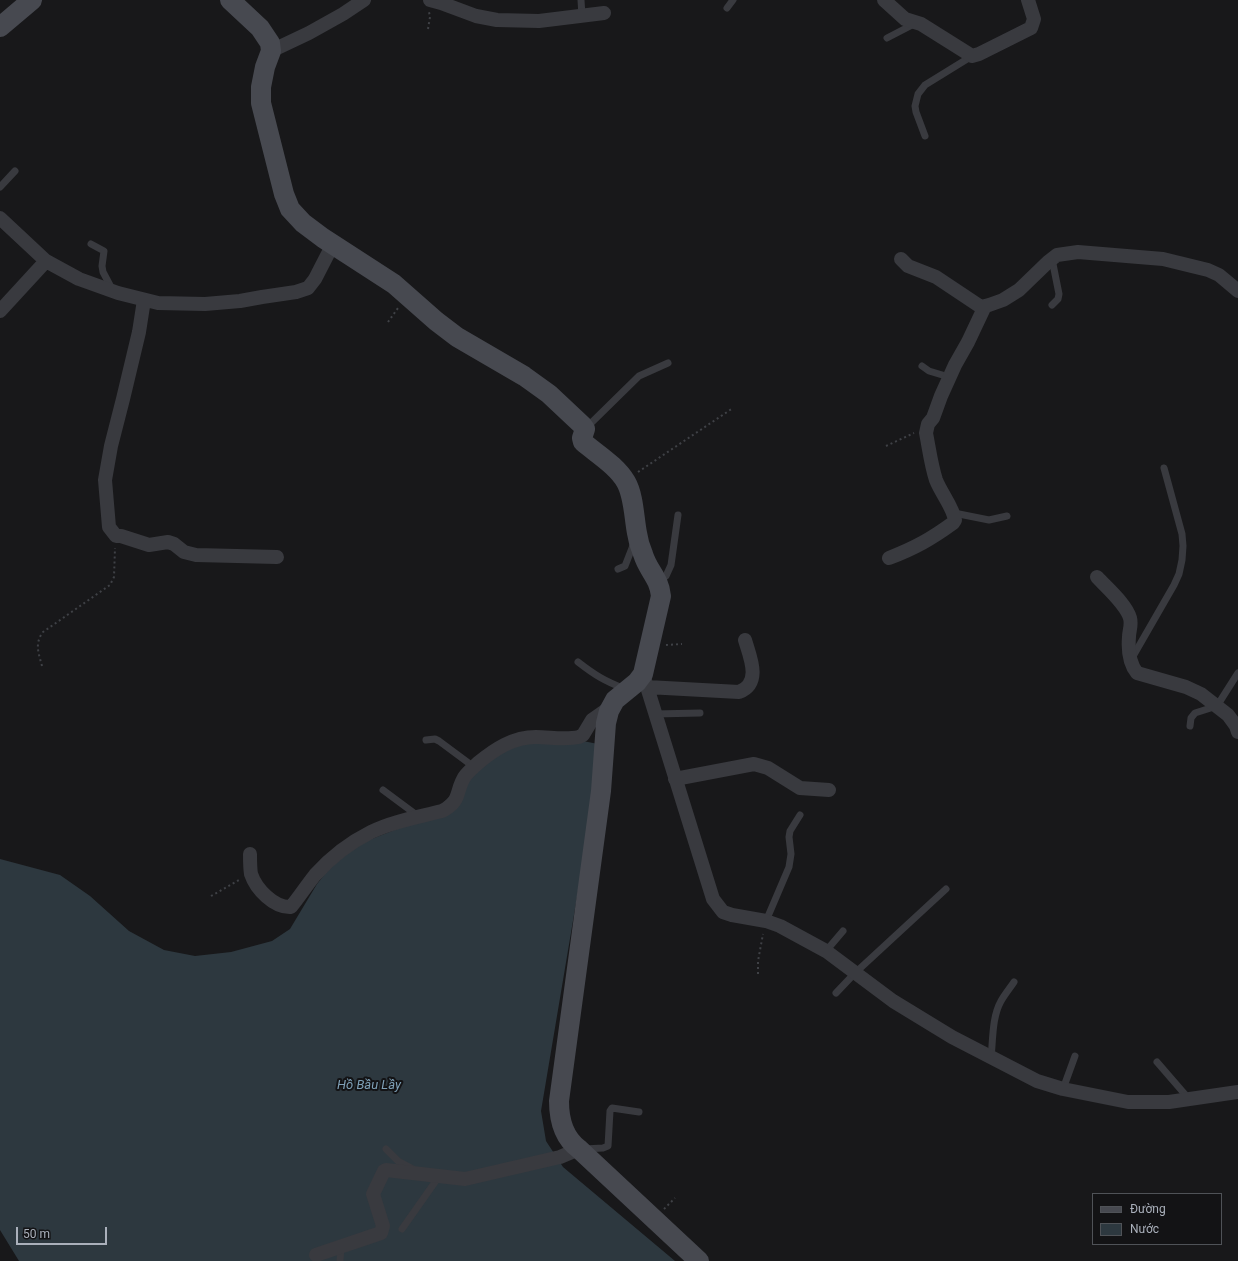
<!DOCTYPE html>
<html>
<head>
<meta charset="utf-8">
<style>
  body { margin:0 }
  #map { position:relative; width:1238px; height:1261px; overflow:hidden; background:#18181a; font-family:Roboto,sans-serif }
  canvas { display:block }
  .legend { position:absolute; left:1092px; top:1193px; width:130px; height:52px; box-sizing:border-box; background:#131315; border:1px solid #4f5257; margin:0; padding:5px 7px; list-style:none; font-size:12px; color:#aab0bb }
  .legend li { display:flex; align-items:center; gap:8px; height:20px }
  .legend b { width:20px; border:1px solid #4f5257 }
  .scale { position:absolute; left:16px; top:1227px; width:91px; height:18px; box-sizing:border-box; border:2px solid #aab0bb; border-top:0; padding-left:5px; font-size:12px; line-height:14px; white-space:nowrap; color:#aab0bb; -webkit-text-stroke:3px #131315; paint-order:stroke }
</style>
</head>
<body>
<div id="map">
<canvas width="1238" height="1261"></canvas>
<ul class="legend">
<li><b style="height:5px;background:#474950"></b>Đường</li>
<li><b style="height:11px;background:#2d383f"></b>Nước</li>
</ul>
<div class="scale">50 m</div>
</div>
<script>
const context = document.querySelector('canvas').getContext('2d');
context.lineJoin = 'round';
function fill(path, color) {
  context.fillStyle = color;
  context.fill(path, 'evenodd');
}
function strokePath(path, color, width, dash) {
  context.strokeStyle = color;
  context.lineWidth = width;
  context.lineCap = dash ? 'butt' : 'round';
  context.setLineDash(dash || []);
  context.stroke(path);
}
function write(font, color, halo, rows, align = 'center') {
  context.font = font + ' Roboto,sans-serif';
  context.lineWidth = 4;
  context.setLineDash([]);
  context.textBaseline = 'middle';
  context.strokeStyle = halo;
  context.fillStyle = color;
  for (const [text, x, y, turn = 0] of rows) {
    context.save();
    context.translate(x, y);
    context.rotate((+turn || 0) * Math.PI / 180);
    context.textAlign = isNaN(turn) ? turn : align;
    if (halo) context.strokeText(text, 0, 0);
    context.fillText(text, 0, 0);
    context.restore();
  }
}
fill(new Path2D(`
  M578 740 598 744V772L541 1111 546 1141 563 1167 675 1261H19L0 1230V859L60 875 90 896 129 931 164 950 195 956 231 952 272 941 290 929 317 884 333 864 364 842 430 816 477 769 517 741Z`), '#2d383f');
strokePath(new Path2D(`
  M428 29 430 17 429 12
  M388 322 398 308
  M886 446 914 433
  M638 472 733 408
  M666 645 682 644
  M42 666C39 654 34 644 43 632L110 585 114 577 115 548
  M211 896 239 880
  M758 974V961L763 934
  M664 1209 675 1198`), '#3f4146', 2, [2, 3]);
strokePath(new Path2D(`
  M581 0 582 16
  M727 8 733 0
  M887 38 916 23
  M925 136 916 112 915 106 918 94 925 85 972 56
  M0 187 15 171
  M91 244 104 251 102 266 103 272 112 289
  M1052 259 1059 294 1058 299 1052 305
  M922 366 929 371 949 377
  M586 428 639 376 668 363
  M954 513 989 520 1007 516
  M618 569 625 566 634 543
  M658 582 666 576 671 565 678 515
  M1132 658 1174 585 1179 574 1182 560 1183 546 1182 534 1164 468
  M578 662C596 676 605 681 625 689
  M655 714 700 713
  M1190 726 1191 718 1195 713 1217 706 1238 673
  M426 740 435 739 439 741 474 767
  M383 790 418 816
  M766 921 789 867 791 854 789 837 790 831 800 815
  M826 951 843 931
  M836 993 855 973 946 889
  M991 1058C993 1039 992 1017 1001 1001 1005 994 1010 988 1014 982
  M1157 1062 1189 1099
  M1063 1089 1075 1056
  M386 1149 398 1161 413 1169
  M584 1149 603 1148 608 1146 610 1111 612 1108 639 1112
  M402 1229 440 1175
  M340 1261 341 1247`), '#393a3f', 7);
strokePath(new Path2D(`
  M430 0 441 3 476 16 497 20 539 21 604 13
  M884 0 905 19 921 24 972 56 979 54 1031 28 1034 19 1028 0
  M271 51 309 33 343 14 364 0
  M0 218 46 261 79 279 118 293 158 303 205 304 240 301 262 297 296 292 308 288 315 279 333 244
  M901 259 908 266 936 277 981 307 989 305 1003 300 1019 290 1048 262 1057 255 1078 252 1163 259 1208 270 1219 275 1238 291
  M144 300 139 332 123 399 111 446 105 480 109 527 116 536H121L149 545 168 542 174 544 184 552 196 555 277 557
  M0 311 46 261
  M889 558C915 548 931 539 953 523L955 520C953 507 941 493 936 480 931 465 929 448 926 433L928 424 933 418 941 396 955 365 968 342 985 306
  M1097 577C1107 588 1126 604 1130 618 1132 625 1129 631 1129 637 1128 649 1129 663 1137 673L1186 687 1201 694 1228 715 1236 726 1238 732
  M643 674 713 899 723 912 732 915 766 921 780 926 826 951 893 1001 952 1037 1037 1081 1063 1089 1128 1102H1169L1238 1092
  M647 687 739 692C762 683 750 657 745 640
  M675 779 754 764 768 768 800 788 829 790
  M250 854C250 860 250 868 251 874 256 889 274 908 291 907 299 897 307 885 315 875 330 858 351 842 371 832 393 821 419 817 442 811 462 801 455 791 465 776 469 771 474 767 478 763 495 749 513 737 536 737 550 737 565 740 579 737L583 735 592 720 612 706
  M316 1255 381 1233 383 1226 373 1194 384 1171 386 1170 465 1179 560 1157 579 1149`), '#393a3f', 14);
strokePath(new Path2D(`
  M230 0 260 28 270 43 271 51 265 67 261 87V103L284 194 290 209 303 223 323 238 394 284 436 321 457 337 524 376 549 394 582 425 585 429 582 438 583 442C597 454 617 466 626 482 634 496 634 518 637 533 638 540 640 547 643 554 648 571 659 577 661 596L643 674 637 682 615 700 609 711 606 723 601 791 559 1101C559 1120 564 1138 579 1149L699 1261
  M0 27 32 0`), '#474950', 20);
write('italic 13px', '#7fa0b7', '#131315', [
  ["Hồ Bầu Lầy",369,1086]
]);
</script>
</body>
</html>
